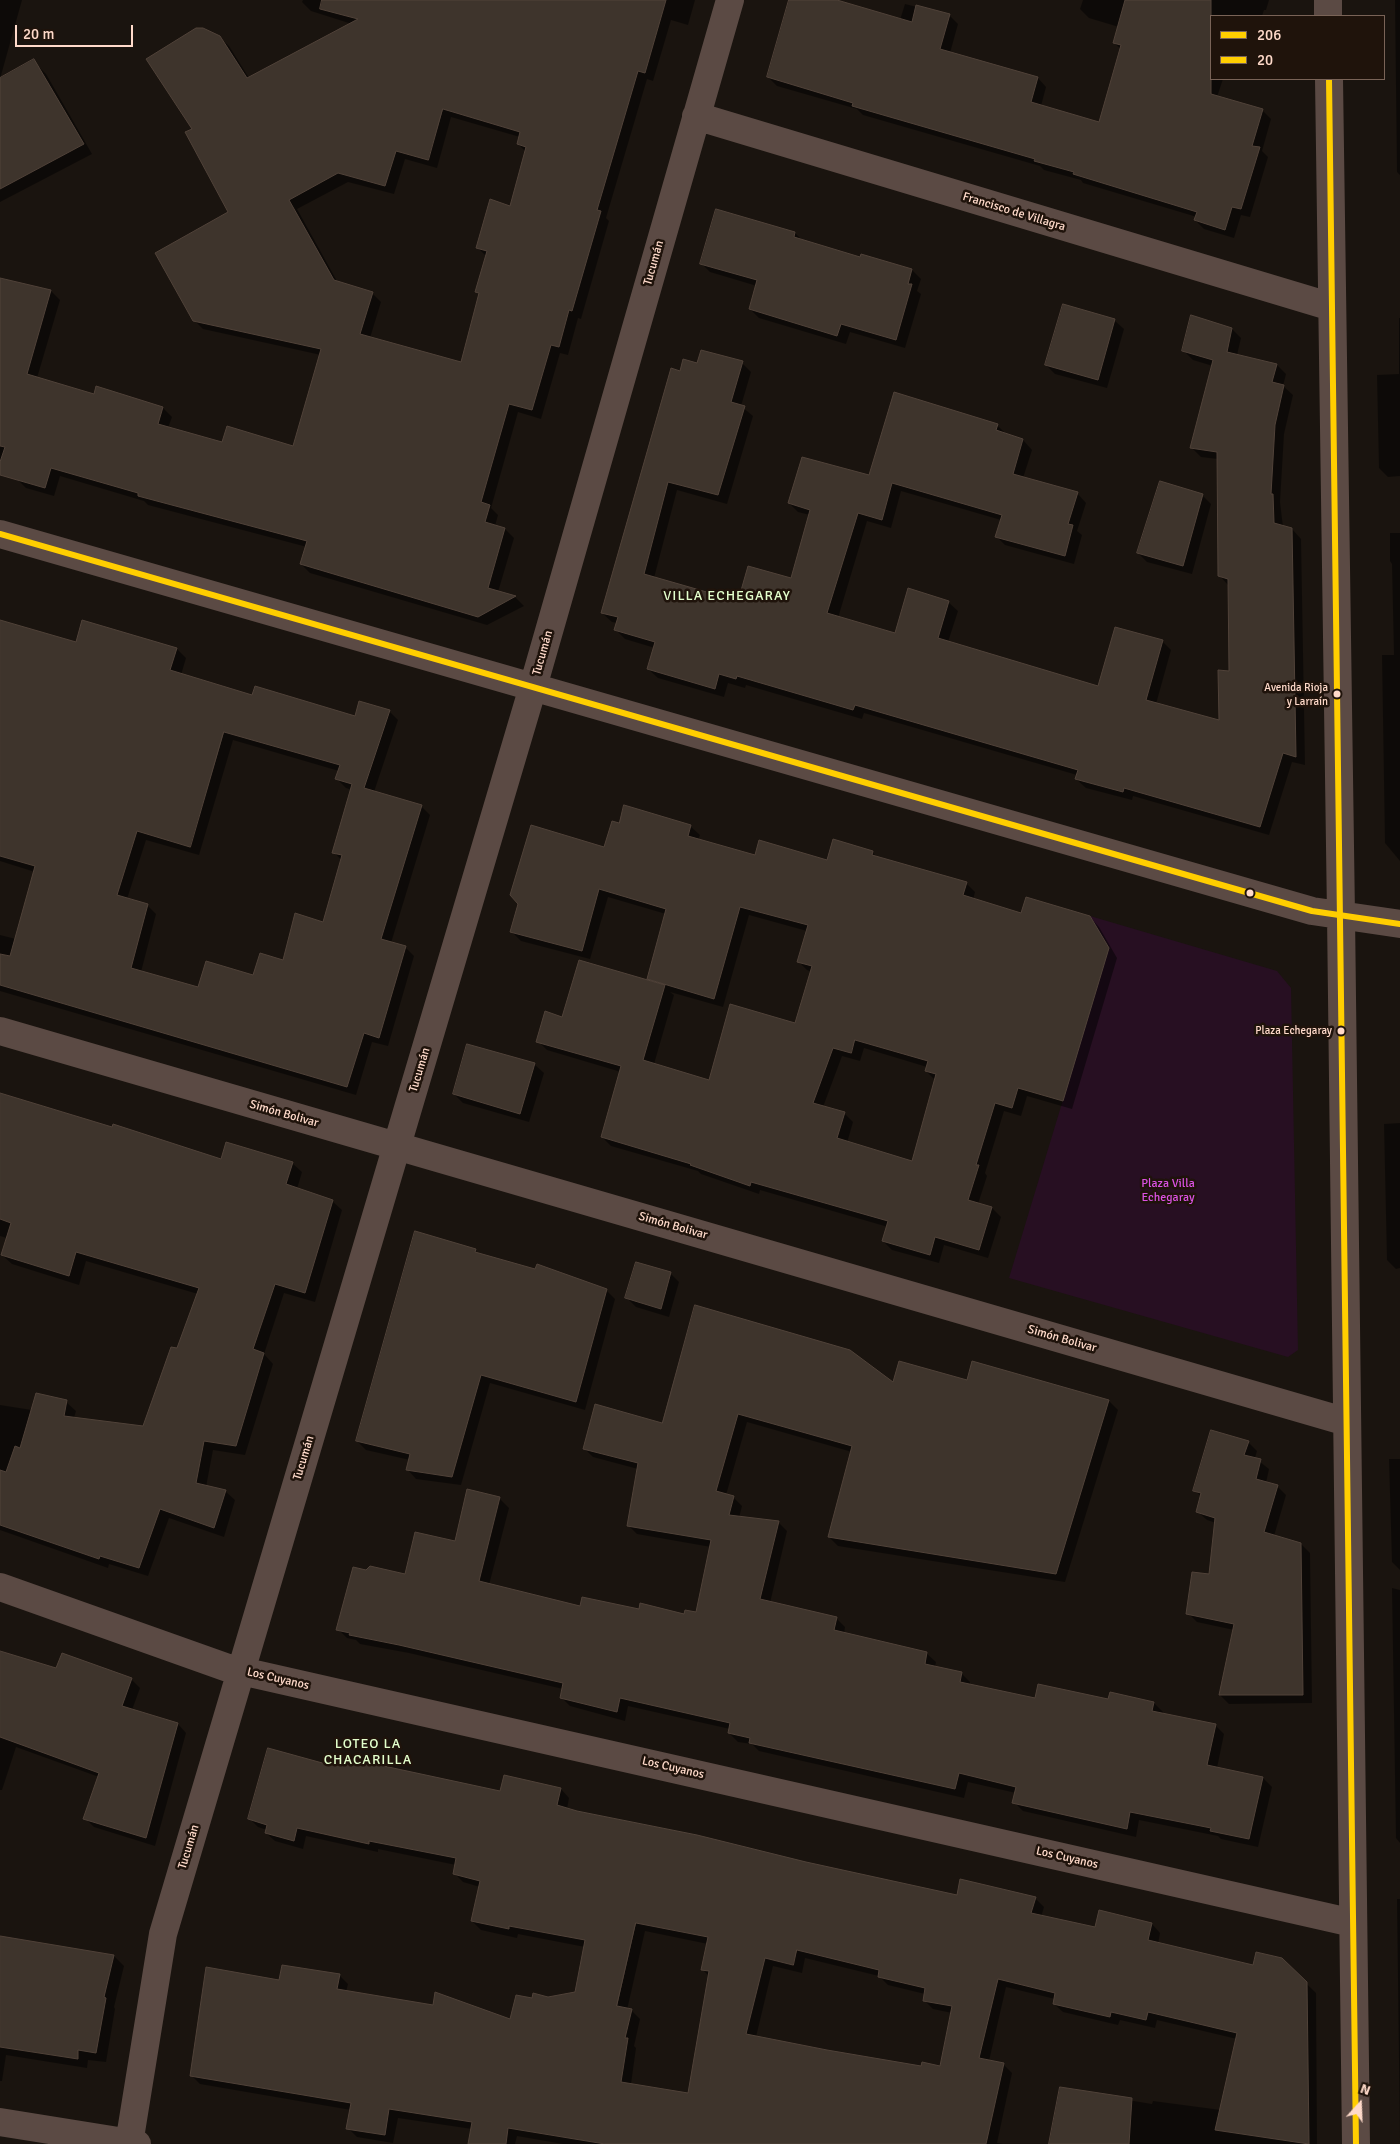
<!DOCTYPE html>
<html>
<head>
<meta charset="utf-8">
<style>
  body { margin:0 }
  #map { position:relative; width:1400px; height:2144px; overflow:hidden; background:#1a140f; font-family:Signika,sans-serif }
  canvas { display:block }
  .legend { position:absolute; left:1210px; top:15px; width:175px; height:65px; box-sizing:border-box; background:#1f130b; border:1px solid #796357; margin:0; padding:6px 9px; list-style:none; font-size:15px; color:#ffdaca }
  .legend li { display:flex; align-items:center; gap:10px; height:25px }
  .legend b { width:25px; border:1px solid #796357 }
  .north { position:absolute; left:1335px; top:2079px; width:50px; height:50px; -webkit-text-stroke:4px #1f130b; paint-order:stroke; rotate:20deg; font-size:14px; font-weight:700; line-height:20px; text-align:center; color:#ffdaca }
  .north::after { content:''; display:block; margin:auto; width:18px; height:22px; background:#ffdaca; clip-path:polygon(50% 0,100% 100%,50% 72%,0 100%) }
  .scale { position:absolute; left:15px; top:25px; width:118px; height:22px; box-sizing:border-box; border:2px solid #ffdaca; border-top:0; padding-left:6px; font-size:15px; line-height:18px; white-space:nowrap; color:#ffdaca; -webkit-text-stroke:4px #1f130b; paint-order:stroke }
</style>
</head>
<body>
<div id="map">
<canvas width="1400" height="2144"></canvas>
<ul class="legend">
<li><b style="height:6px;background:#ffce00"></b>206</li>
<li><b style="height:6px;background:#ffce00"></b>20</li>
</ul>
<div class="north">N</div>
<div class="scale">20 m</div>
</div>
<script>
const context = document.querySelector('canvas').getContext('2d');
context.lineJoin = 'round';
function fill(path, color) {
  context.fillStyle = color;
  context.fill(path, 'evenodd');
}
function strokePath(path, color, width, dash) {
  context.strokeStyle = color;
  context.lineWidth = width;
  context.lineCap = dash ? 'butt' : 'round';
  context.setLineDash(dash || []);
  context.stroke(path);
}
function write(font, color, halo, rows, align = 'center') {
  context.font = font + ' Signika,sans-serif';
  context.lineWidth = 5;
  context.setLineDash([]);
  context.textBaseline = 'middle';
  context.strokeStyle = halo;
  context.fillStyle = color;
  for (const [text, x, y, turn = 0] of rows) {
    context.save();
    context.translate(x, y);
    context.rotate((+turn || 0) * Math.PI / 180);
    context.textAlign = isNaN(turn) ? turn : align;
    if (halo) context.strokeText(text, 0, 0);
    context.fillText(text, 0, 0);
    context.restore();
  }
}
fill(new Path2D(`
  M1090 916 1277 971 1291 988 1298 1350 1288 1357 1009 1278 1109 948Z`), '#270f22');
fill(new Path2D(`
  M0 0H22L0 79Z
  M303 0H695L688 25 671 20 653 81 647 79 606 218 609 221 581 319 578 318 568 355 560 353 541 419 518 412 491 508 498 515 495 526 505 529 514 538 498 592 515 597 524 606 487 625 310 573 301 564 307 547 148 505 144 501 60 476 54 496 26 488 17 479 21 467 0 460V280L51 291 60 300 37 378 95 396 97 388 163 408 172 417 168 428 223 444 294 447 321 355 203 329 194 320 230 213 194 129 219 37 229 46 249 78 352 24 311 11 302 2ZM451 117 520 137 518 144 526 152 511 207 477 247 487 257 476 292 480 295 461 364 370 338 381 302 372 293 338 283 297 209 348 182 394 194 405 159 437 168Z
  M790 0H833L900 20 905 4 949 15 958 24 950 53 1038 78 1046 87 1041 106 1100 124 1121 49 1114 43 1119 27 1089 18 1080 9 1083 0H1269L1266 10H1264L1262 16H1211V79H1223L1217 97 1262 110 1271 119 1262 151 1268 157 1250 217 1241 215 1234 238 1204 229 1195 220 1197 217 1083 183 1081 180 1044 170 1040 166 863 115 857 109 777 86 768 77Z
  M1395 0H1400V175L1397 172Z
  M37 65 46 74 92 154 0 202V80Z
  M795 233 802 240 861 259 862 255 912 270 921 279 917 291 921 294 905 348 850 332 846 344 759 318 750 309 757 286 710 272 701 263Z
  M1063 305 1115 321 1124 329 1107 388 1055 374 1046 365Z
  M1399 318H1400V861L1385 843 1382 655H1394L1392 564 1390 561V533H1400V476L1388 477 1379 468 1377 375 1399 374Z
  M1232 329 1241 338 1237 355 1277 365 1286 374 1283 386 1293 395 1284 434 1280 502 1283 527 1292 529 1301 539 1305 765 1292 762 1269 835 1133 796 1132 800 1086 788 1076 779 1077 775 864 713 862 719 746 685 745 688 728 683 724 697 658 678 648 669 655 648 625 639 616 630 618 623 612 622 602 613 681 372 698 364 742 363 751 372 741 406 753 416 727 504 677 490 654 578 739 602 792 580 810 515 798 512 789 503 870 477 997 425 1006 434 1023 440 1032 450 1023 478 1077 493 1086 503 1077 531 1082 535 1074 564 1005 545 996 536 1001 520 901 491 891 528 867 521 838 618 895 635 948 602 958 611 948 642 1099 687 1162 641 1171 650 1156 704 1220 722 1230 672 1228 585 1219 575 1218 459 1201 457 1192 448 1213 366 1193 360 1184 351Z
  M1202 495 1211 504 1192 574 1147 562 1138 553Z
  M0 622 77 644 108 629 177 649 186 658 181 675 253 697 355 718 389 711 398 720 374 792 421 806 430 815 391 943 405 947 414 956 388 1046 372 1042 356 1095 0 991V935L16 939 35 872 0 861ZM233 740 339 771 337 779 346 788 352 790 334 852 342 861 323 923 284 962 254 977 199 988 141 972 156 914 147 905 127 899 146 840 199 855Z
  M620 825 690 826 700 835 698 840 756 856 828 862 872 852 877 857 966 883 975 892 973 900 1021 915 1090 917 1099 927 1117 958 1072 1109 1027 1096 1021 1116 1004 1111 985 1173 987 1176 978 1204 992 1208 1001 1217 988 1258 944 1245 939 1263 892 1250 883 1241 888 1227 760 1190 759 1194 701 1174 698 1171 611 1146 602 1137 621 1072 547 1050 538 1041 563 1018 652 983 648 979 666 914 608 897 590 959 521 941 512 932 605 848ZM749 915 807 931 798 961 807 970 812 972 796 1025 710 1081 654 1064 674 995 670 992 723 1007ZM864 1048 927 1067 926 1071 935 1080 912 1162 847 1143 853 1122 844 1113 823 1107 842 1056 860 1061Z
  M468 1046 535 1065 544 1073 529 1122 463 1103 454 1094Z
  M0 1094 222 1161 292 1163 302 1172 297 1189 332 1201 342 1210 315 1302 284 1293 264 1354 273 1364 245 1455 213 1450 206 1487 225 1491 235 1500 224 1537 169 1518 148 1576 109 1564 108 1568 0 1530V1405L32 1410 66 1402 76 1411 74 1418 143 1427 178 1350 198 1294 86 1261 79 1285 12 1264 2 1255 7 1238 0 1236Z
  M1400 1123V1268L1396 1269 1387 1260 1384 1124Z
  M475 1250 480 1255 606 1290 615 1299 585 1410 490 1383 461 1485 416 1479 408 1470 410 1460 366 1450 357 1441Z
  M670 1273 679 1282 669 1317 636 1307 627 1298Z
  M973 1362 1109 1401 1118 1410 1065 1582 838 1546 829 1537 852 1452 747 1422 726 1495 733 1497 742 1506 739 1518 778 1522 787 1531 770 1603 836 1618 845 1627 844 1634 926 1653 936 1662 935 1667 961 1673 970 1682V1685L1036 1699 1154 1703 1163 1712 1162 1715 1215 1725 1224 1734 1217 1768 1263 1778 1272 1787 1258 1847 1221 1839 1218 1836 1139 1820 1136 1837 1023 1811 1014 1802 1016 1793 968 1782 964 1798 759 1751 752 1744 738 1742 729 1733 730 1729 628 1706 625 1721 570 1706 561 1697 563 1689 409 1653 360 1644 356 1640 347 1638 338 1629 406 1576 456 1542 468 1490 500 1499 509 1508 489 1585 581 1608 640 1610 685 1616 697 1614 711 1547 637 1534 628 1525 638 1469 593 1457 584 1448 663 1425 894 1384 968 1381Z
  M1248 1442 1257 1451 1255 1458 1269 1469 1266 1483 1277 1486 1286 1495 1274 1536 1301 1544 1310 1553 1312 1703 1229 1704 1220 1695 1234 1630 1197 1622 1188 1613 1210 1575 1216 1523 1207 1520 1198 1512 1202 1497 1194 1490Z
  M1389 1459H1400V1570L1392 1562Z
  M1392 1588 1400 1590V1843L1396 1838Z
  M0 1651 56 1669 62 1655 132 1680 140 1688 132 1710 178 1724 186 1733 155 1846 94 1827 85 1818 99 1777 16 1747 2 1790H0Z
  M327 1766 501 1793 561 1789 569 1798 567 1809 958 1897 1035 1898 1044 1907 1041 1917 1096 1928 1152 1924 1160 1933 1158 1944 1254 1967 1282 1960 1316 1993 1317 2144H1051L1061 2089 1152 2104 1153 2101 1221 2110 1237 2039 1157 2020 1155 2028 1120 2020 1118 2025 1063 2012 1054 2004 1055 1999 1006 1987 989 2061 1003 2064 1012 2073 997 2143 1003 2144H563L517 2136 515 2144H470L472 2129 398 2118 393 2143 357 2137 348 2128 351 2110 200 2084 191 2075 280 1981 339 1975 348 1984 346 1992 511 2021 533 1999 577 1993 585 1947 518 1934 517 1938 481 1930 472 1921 480 1887 463 1882 455 1874 456 1865 378 1849V1852L306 1836 303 1849 275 1841 266 1833 267 1830 258 1827 249 1818ZM645 1931 708 1944 702 1969 709 1976 689 2095 631 2084 636 2048 634 2046 640 2019 631 2010H627ZM805 1958 879 1976 888 1985 925 1994 924 2000 933 2009 952 2013 941 2067H922L756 2037 773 1966 802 1973Z
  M1397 1899H1400V2138Z
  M0 1937 114 1956 124 1966 114 2007 115 2009 106 2062 88 2060 87 2068 6 2055 2 2081H0Z`), '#0007');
const building = new Path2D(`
  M322 0H666L645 73 638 71 597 210 601 211 572 311 569 310 559 347 551 345 532 410 509 404 481 502 490 505 485 522 505 528 488 588 516 596 478 617 300 564 307 541 138 496V493L51 468 45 488 0 475V462L5 447 0 446V278L51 290 27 374 94 394 96 386 163 407 158 424 222 442 227 426 293 446 321 349 193 321 155 253 228 212 185 132 192 129 146 59 196 28H203L220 36 247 78 358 19 320 9ZM443 109 520 132 517 144 526 147 510 206 490 199 476 248 487 251 475 292 479 293 461 362 360 334 373 292 334 280 289 200 338 173 385 186 396 151 428 160Z
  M789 0H837L912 22 916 5 950 14 940 49 1038 77 1031 102 1099 122 1121 45 1113 43 1125 0H1211V94L1263 109 1252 146 1260 147 1241 209 1232 207 1225 230 1194 220 1197 212 1073 174 1074 172 1034 161 1035 159 852 106 853 103 767 77Z
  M34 59 84 144 0 189V78Z
  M716 209 795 232 794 237 860 257 861 254 912 269 908 284H912L896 340 841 324 837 336 749 309 757 280 700 264Z
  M1063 304 1115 319 1098 380 1045 365Z
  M1191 315 1232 328 1227 352 1277 364 1272 382 1284 385 1275 425 1271 494H1273L1274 523 1292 528 1296 757 1283 753 1260 827 1124 788 1123 792 1075 779 1078 770 855 705 853 710 737 676 736 679 719 674 715 689 647 669 655 642 614 630 618 617 601 613 671 368 680 371 683 359 697 363 701 350 743 361 731 402 745 406 718 495 668 482 644 574 738 601 748 566 791 578 810 510 788 503 802 457 869 475 894 392 998 424 996 430 1023 439 1013 474 1078 492 1068 524 1073 525 1065 556 995 537 1002 515 892 483 882 520 858 513 827 613 895 633 908 588 949 601 938 638 1098 686 1115 627 1163 640 1146 700 1219 720 1218 670 1229 671 1228 579 1218 576 1217 452 1190 448 1213 360 1182 351Z
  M1160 481 1203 494 1183 566 1137 553Z
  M0 620 76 642 82 620 177 648 170 670 252 695 255 686 355 716 359 701 390 710 364 788 422 805 381 939 406 946 379 1038 364 1033 347 1087 0 985V954L10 956 35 866 0 856ZM224 732 340 765 335 779 352 784 332 853 342 855 323 922 295 913 283 960 260 953 253 975 206 961 198 987 131 968 148 904 117 895 137 831 190 847Z
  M624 805 691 825 688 836 755 855 759 840 827 860 833 839 873 851 872 855 967 882 963 895 1021 913 1026 897 1090 916 1109 948 1063 1101 1018 1088 1012 1108 995 1103 976 1165H979L968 1200 992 1207 979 1250 935 1237 930 1255 882 1241 888 1221 751 1182 750 1186 690 1165 691 1164 601 1137 621 1066 536 1042 545 1011 562 1017 579 960 665 985 643 1060 709 1080 730 1004 795 1023 812 966 797 962 808 925 740 907 714 999 647 979 666 909 599 889 582 951 510 932 518 904 510 895 531 825 604 847 612 821 619 823ZM855 1040 928 1061 925 1071 936 1074 912 1161 837 1138 845 1112 813 1103 833 1048 851 1053Z
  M467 1044 535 1063 520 1114 453 1094Z
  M0 1093 112 1127 113 1124 221 1159 226 1142 293 1162 286 1184 333 1200 305 1293 275 1284 253 1349 264 1353 236 1446 204 1441 196 1483 226 1490 214 1528 160 1509 139 1568 100 1556 99 1559 0 1525V1470L6 1472 15 1446 20 1448 36 1393 67 1400 64 1416 143 1426 171 1347 177 1348 199 1288 76 1252 69 1276 1 1255 11 1223 0 1219Z
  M415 1231 476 1249 475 1252 535 1269 537 1264 607 1289 576 1402 481 1375 452 1477 406 1470 410 1454 356 1441Z
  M636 1262 671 1272 661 1309 625 1298Z
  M695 1305 850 1350 893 1382 899 1361 967 1380 972 1361 1109 1400 1056 1574 828 1537 852 1446 738 1414 716 1491 734 1496 729 1515 779 1521 760 1599 837 1617 834 1630 927 1652 925 1664 962 1672 960 1682 1035 1698 1038 1684 1108 1699 1110 1692 1154 1702 1152 1711 1216 1724 1207 1765 1263 1777 1249 1839 1210 1831 1211 1828 1130 1812 1127 1829 1012 1803 1016 1787 959 1773 955 1789 749 1743 750 1738 728 1733 730 1723 620 1698 617 1712 560 1698 563 1683 399 1645 349 1635 350 1633 336 1630 353 1567 366 1570 370 1566 405 1574 415 1532 455 1541 467 1489 500 1497 479 1581 580 1606 582 1597 639 1609 640 1603 684 1614 685 1610 696 1612 711 1540 627 1526 638 1463 583 1449 595 1404 662 1423Z
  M1211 1430 1249 1441 1244 1455 1261 1459 1256 1479 1278 1485 1264 1532 1301 1543 1303 1695H1219L1234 1624 1186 1614 1192 1572 1209 1574 1215 1518 1196 1512 1201 1493 1193 1491Z
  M0 1651 56 1668 62 1653 132 1678 122 1706 178 1723 146 1838 83 1819 99 1773 0 1737Z
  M268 1748 326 1764 328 1754 500 1791 504 1775 561 1788 557 1805 577 1811 697 1835 806 1862 957 1895 960 1879 1036 1897 1031 1913 1095 1927 1099 1910 1152 1923 1148 1940 1253 1965 1256 1952 1282 1958 1307 1982 1309 2144 1215 2130 1237 2033 1148 2012 1146 2020 1111 2012 1110 2017 1053 2004 1055 1993 998 1979 979 2058 1004 2063 986 2144H605L508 2128 506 2144H468L472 2122 389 2109 385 2135 346 2129 351 2103 190 2076 206 1967 279 1980 282 1965 340 1974 337 1989 433 2005 435 1992 510 2019 516 1995 532 1998 533 1993 548 1997 575 1992 585 1940 509 1926V1929L471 1921 480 1881 453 1874 456 1858 369 1841V1844L297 1828 294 1841 265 1833 267 1825 248 1819ZM636 1923 708 1937 701 1970 709 1971 688 2093 621 2082 628 2038H625L632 2009 617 2006ZM797 1950 879 1970 878 1977 925 1988 923 2001 952 2006 940 2066 922 2062 921 2066 827 2050 746 2034 765 1958 793 1965Z
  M0 1936 114 1955 104 1997 106 1998 96 2053 78 2050V2059L0 2047Z
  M1060 2087 1132 2098 1129 2144H1049Z`);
fill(building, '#3e342c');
strokePath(building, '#504239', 1);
strokePath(new Path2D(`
  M1328 0V16
  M1329 79 1341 915 1356 2144
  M696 116 1332 307
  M0 534 1312 911 1400 924
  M0 1031 1347 1422
  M0 1587 228 1668 1353 1923
  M0 2122 137 2144
  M129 2144 163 1934 533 687 730 0`), '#5b4a44', 28);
strokePath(new Path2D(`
  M1329 79 1356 2144`), '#ffce00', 6);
strokePath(new Path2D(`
  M0 534 1312 911 1400 924`), '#ffce00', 6);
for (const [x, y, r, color] of [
  [1337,694,4.5,"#ffdaca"],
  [1250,893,4.5,"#ffdaca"],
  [1341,1031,4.5,"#ffdaca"]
]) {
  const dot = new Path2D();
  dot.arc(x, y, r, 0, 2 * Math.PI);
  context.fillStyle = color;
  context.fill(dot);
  strokePath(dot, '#1f130b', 2);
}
write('11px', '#ffdaca', '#1f130b', [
  ["Avenida Rioja",1328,688],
  ["y Larraín",1328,702],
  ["Plaza Echegaray",1332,1031]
], 'right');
write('12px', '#ffdaca', '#1f130b', [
  ["Francisco de Villagra",1014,212,17],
  ["Tucumán",654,263,-74],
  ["Tucumán",543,653,-74],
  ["Tucumán",420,1070,-73],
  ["Simón Bolivar",284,1114,16],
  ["Simón Bolivar",673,1226,16],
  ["Simón Bolivar",1062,1339,16],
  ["Tucumán",304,1458,-73],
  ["Los Cuyanos",278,1679,13],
  ["Los Cuyanos",673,1768,13],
  ["Tucumán",189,1847,-73],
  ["Los Cuyanos",1067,1858,13]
]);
write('12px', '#db52e3', '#1f130b', [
  ["Plaza Villa",1168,1184],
  ["Echegaray",1168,1198]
]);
context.letterSpacing = '1px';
write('14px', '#e3ffcc', '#1f130b', [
  ["VILLA ECHEGARAY",727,596],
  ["LOTEO LA",368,1744],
  ["CHACARILLA",368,1760]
]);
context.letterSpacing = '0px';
</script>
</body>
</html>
